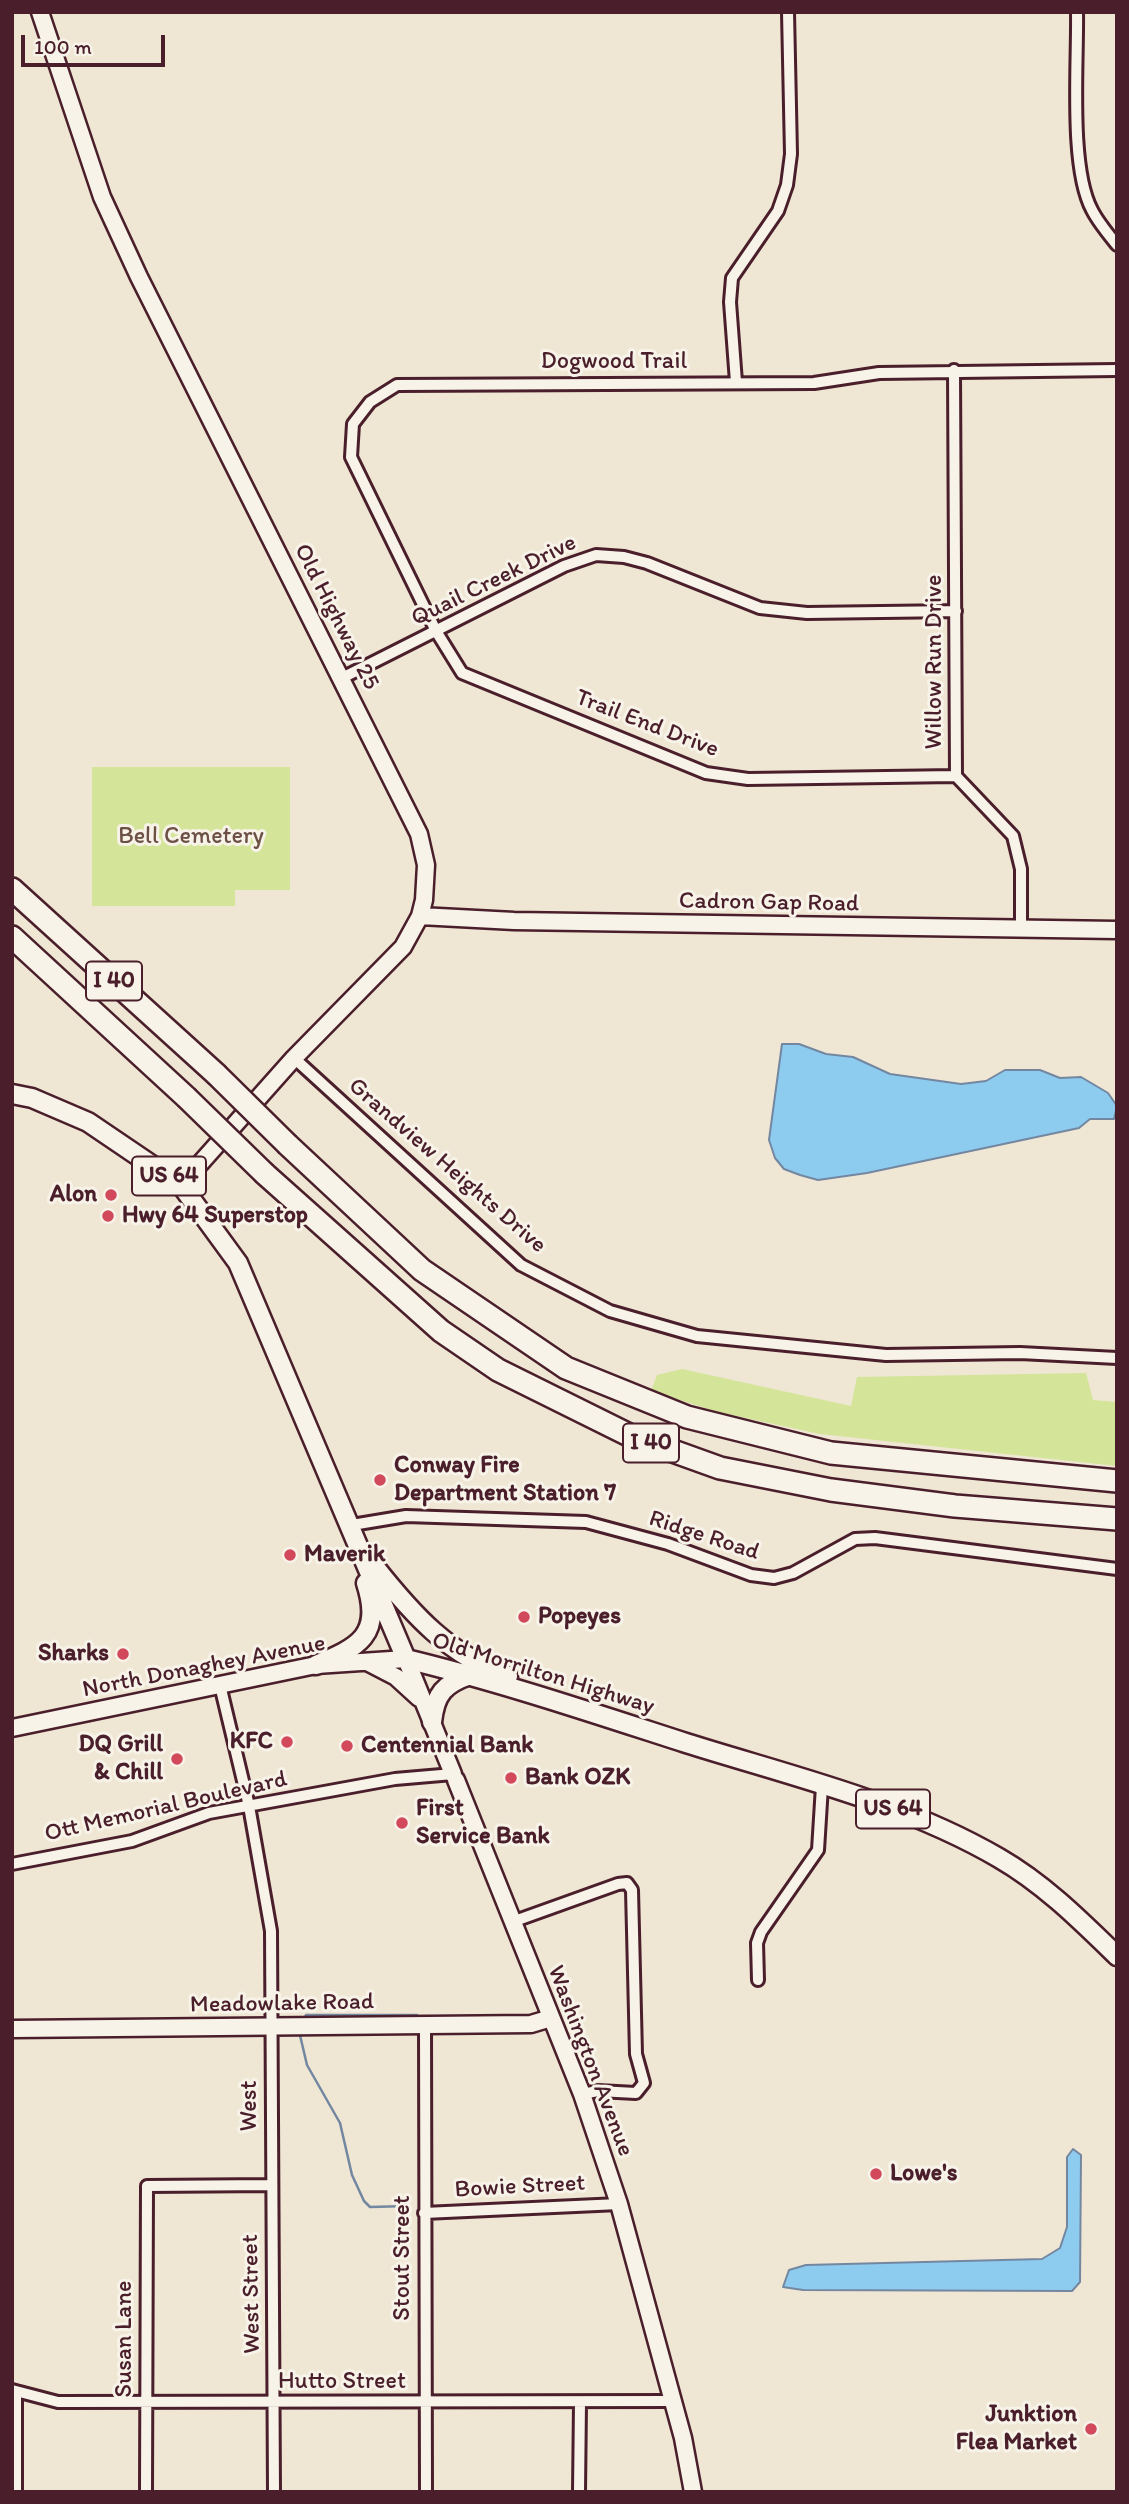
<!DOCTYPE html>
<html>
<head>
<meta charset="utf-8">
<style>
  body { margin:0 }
  #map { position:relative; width:1129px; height:2504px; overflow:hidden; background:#efe6d4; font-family:Itim,sans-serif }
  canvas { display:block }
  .frame { position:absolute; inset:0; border:14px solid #4a1f2b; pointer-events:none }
  .scale { position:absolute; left:21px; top:35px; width:144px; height:32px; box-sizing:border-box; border:4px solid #4a1f2b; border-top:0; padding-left:9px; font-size:21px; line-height:24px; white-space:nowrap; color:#4a1f2b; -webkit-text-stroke:5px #f7f3e8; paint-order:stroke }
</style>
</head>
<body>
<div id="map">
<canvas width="1129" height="2504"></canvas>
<div class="frame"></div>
<div class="scale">100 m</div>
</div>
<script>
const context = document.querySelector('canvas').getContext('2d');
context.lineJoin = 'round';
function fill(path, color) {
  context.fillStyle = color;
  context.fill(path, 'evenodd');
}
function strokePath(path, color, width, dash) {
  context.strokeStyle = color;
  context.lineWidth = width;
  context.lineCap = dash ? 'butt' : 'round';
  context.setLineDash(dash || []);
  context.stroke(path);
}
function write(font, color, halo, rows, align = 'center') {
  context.font = font + ' Itim,sans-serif';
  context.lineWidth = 6;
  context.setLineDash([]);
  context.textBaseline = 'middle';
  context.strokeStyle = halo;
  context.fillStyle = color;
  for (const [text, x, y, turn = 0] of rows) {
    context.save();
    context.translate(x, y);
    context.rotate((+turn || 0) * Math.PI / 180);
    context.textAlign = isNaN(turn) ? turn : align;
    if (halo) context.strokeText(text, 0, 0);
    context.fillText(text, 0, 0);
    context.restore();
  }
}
fill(new Path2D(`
  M92 767H290V890H235V906H92Z
  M682 1369 851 1406 857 1377 1086 1373 1093 1400 1117 1402V1466L820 1434 718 1412 651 1391 657 1375Z`), '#d4e599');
const water = new Path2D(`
  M782 1044H799L826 1054 853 1057 890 1074 961 1084 986 1081 1005 1070H1040L1060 1078 1081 1077 1108 1093 1117 1106 1114 1119H1090L1079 1128 867 1173 818 1180 800 1175 784 1169 775 1158 769 1140Z
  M1073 2149 1081 2155 1080 2282 1072 2291 803 2290 783 2287 789 2270 806 2265 1042 2259 1060 2248 1067 2227V2157Z`);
fill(water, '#8eccef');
strokePath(water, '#7387a1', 2);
strokePath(new Path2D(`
  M303 2021 306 2015H417
  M299 2031 307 2065 340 2123 352 2175 364 2201 370 2207 409 2206`), '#7387a1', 2.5);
const street = new Path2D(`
  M1077 12C1078 63 1069 167 1092 210 1098 222 1108 234 1117 245
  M954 370 956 776 1013 836 1021 869V930
  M736 382 730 302 732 278 778 211 787 185 791 154 788 12
  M342 678 564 566 596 555 624 557 647 563 760 608 807 613 956 611
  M956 776 748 779 706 773 462 673 436 631 351 457 353 424 370 402 397 385 814 383 879 373 1117 370
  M294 1058 521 1265 610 1311 697 1336 886 1355 1020 1353 1117 1358
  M352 1525 406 1516 586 1522 668 1544 751 1575 774 1578 793 1573 855 1539 875 1538 1117 1569
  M220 1685 249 1806 271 1931 274 2492
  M12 1864 132 1841 209 1813 395 1779 453 1774 455 1778
  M512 1922 618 1884 627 1883 632 1890 636 2054 644 2083 636 2093 598 2091 582 2094
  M758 1980 757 1943 761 1932 818 1850 822 1786
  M425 2025 426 2492
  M424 2213 619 2204
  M12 2390 58 2402 674 2401
  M16 2391V2492
  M146 2492 147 2186 271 2185
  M579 2492 580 2403`);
const secondary = new Path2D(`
  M40 12 102 197 139 277 419 834 426 865 424 900 420 916 403 947 294 1058 181 1185
  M420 916 514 921 1117 930
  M369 1663 396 1677 419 1698
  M12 1728 316 1665 406 1659 453 1774
  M456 1780 582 2094 619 2204 683 2438 693 2492
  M12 2029 531 2024 551 2018`);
const primary = new Path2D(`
  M12 1094 32 1098 88 1122 181 1185 238 1263 406 1659C501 1682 593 1713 686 1743 791 1776 903 1802 999 1858 1044 1884 1080 1920 1117 1956
  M375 1567C413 1615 449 1655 508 1676
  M316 1665C358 1647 383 1636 366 1583
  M432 1722C435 1694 444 1684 470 1675`);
const highway = new Path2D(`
  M12 889 216 1074
  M12 937 186 1097
  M288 1145 422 1270 566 1368 687 1417 831 1453 1117 1481
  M265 1174 441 1331 498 1370 631 1436 720 1468 831 1490 955 1506 1117 1519`);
strokePath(street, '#4a1f2b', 16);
strokePath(secondary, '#4a1f2b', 21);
strokePath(primary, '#4a1f2b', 23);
strokePath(highway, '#4a1f2b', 26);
strokePath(street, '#f7f3e8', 10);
strokePath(secondary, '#f7f3e8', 16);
strokePath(primary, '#f7f3e8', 18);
strokePath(highway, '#f7f3e8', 21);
const highwayBridge = new Path2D(`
  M216 1074 288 1145
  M186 1097 265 1174`);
strokePath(highwayBridge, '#4a1f2b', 26, []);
strokePath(highwayBridge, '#f7f3e8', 21);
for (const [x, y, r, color] of [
  [111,1195,7,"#d1495b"],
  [108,1216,7,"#d1495b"],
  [380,1480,7,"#d1495b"],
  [290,1555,7,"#d1495b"],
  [524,1617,7,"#d1495b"],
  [123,1654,7,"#d1495b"],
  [287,1742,7,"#d1495b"],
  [347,1746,7,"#d1495b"],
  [177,1759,7,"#d1495b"],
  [511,1778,7,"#d1495b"],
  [402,1823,7,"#d1495b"],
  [876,2174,7,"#d1495b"],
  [1091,2429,7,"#d1495b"]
]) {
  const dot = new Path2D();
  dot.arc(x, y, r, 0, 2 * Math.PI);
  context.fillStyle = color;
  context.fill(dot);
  strokePath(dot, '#f7f3e8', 2.5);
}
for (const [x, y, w] of [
  [114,981,56],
  [169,1176,74],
  [651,1443,56],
  [893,1809,74]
]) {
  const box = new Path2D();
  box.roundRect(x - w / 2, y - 19.5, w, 39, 5);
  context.fillStyle = '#f7f3e8';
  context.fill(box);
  strokePath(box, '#4a1f2b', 2);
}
write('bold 23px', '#4a1f2b', null, [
  ["I 40",114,981],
  ["US 64",169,1176],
  ["I 40",651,1443],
  ["US 64",893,1809]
]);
write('24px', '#4a1f2b', '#f7f3e8', [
  ["Dogwood Trail",614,362],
  ["Quail Creek Drive",494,581,-26],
  ["Old Highway 25",336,617,63],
  ["Willow Run Drive",935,662,-90],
  ["Trail End Drive",647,724,21],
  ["Cadron Gap Road",769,903,1],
  ["Grandview Heights Drive",447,1166,41],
  ["Ridge Road",704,1536,18],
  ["North Donaghey Avenue",204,1667,-11],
  ["Old Morrilton Highway",543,1674,17],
  ["Ott Memorial Boulevard",166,1807,-13],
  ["Meadowlake Road",282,2004,-1],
  ["Washington Avenue",590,2061,69],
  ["West",250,2106,-90],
  ["Bowie Street",520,2187,-3],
  ["Stout Street",403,2258,-90],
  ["West Street",252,2294,-91],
  ["Susan Lane",125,2339,-90],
  ["Hutto Street",342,2382]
]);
write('24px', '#6c5046', '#f7f3e8', [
  ["Bell Cemetery",191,837]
]);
write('bold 24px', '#4a1f2b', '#f7f3e8', [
  ["Alon",97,1195,"right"],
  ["Hwy 64 Superstop",122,1216],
  ["Conway Fire",394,1466],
  ["Department Station 7",394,1494],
  ["Maverik",304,1555],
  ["Popeyes",538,1617],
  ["Sharks",109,1654,"right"],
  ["KFC",273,1742,"right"],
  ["DQ Grill",163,1745,"right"],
  ["& Chill",163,1773,"right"],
  ["Centennial Bank",361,1746],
  ["Bank OZK",525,1778],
  ["First",416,1809],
  ["Service Bank",416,1837],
  ["Lowe's",890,2174],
  ["Junktion",1077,2415,"right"],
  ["Flea Market",1077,2443,"right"]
], 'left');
</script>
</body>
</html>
